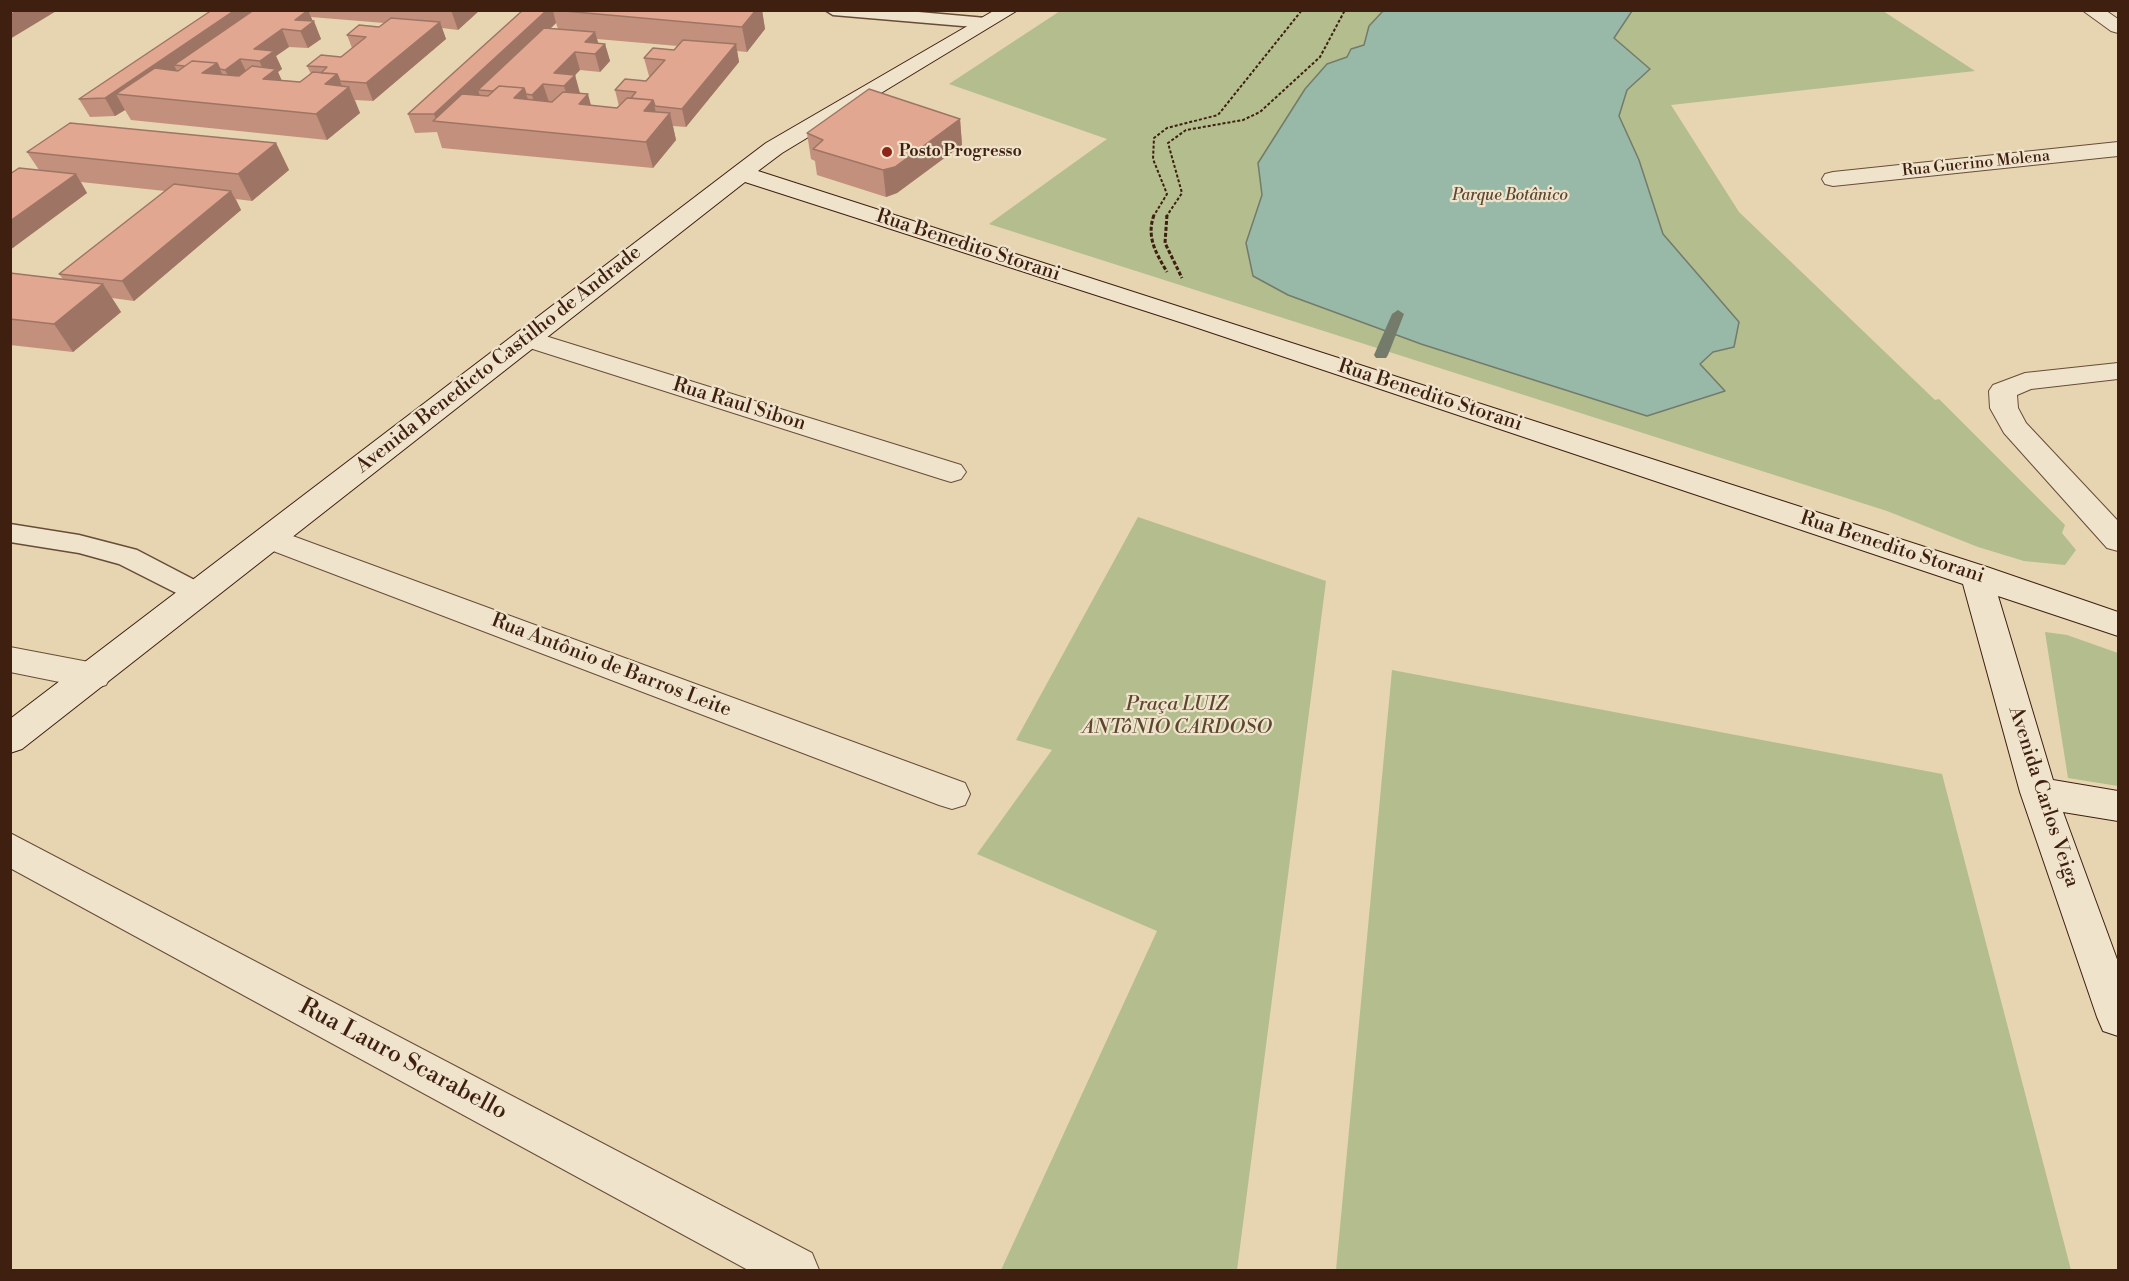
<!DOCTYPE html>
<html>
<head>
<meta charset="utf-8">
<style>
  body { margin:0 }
  #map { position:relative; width:2129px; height:1281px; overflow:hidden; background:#e7d4b1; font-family:"Libre Bodoni",serif }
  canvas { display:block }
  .frame { position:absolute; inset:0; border:12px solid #3f1f10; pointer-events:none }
</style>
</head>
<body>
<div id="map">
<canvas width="2129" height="1281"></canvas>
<div class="frame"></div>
</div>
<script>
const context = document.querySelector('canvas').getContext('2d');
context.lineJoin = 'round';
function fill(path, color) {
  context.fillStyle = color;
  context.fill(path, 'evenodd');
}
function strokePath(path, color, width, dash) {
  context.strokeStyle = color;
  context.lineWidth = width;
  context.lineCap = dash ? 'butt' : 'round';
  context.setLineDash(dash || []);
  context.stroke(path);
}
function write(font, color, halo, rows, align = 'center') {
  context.font = font + ' "Libre Bodoni",serif';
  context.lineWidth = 4.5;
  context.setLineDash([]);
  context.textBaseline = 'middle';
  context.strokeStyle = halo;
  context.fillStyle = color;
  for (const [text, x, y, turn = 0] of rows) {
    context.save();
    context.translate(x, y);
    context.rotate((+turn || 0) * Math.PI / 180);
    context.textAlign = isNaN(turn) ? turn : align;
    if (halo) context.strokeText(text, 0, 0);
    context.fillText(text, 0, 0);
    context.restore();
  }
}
fill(new Path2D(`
  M1060 11H1883L1975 71 1671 105 1739 212 1935 400 1939 399 2065 525 2062 533 2076 550 2065 565 2024 561 1978 547 1887 511 989 224 1107 139 949 84Z
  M1138 517 1326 581 1237 1270H1001L1157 931 977 854 1052 750 1016 740Z
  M2045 632 2067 635 2118 653V786L2068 778Z
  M1392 670 1942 774 2071 1270H1336Z`), '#b3bd8d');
const water = new Path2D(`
  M1383 11H1632L1614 38 1650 69 1627 90 1619 116 1639 160 1663 234 1739 322 1734 347 1713 352 1700 364 1725 391 1647 416 1421 344 1288 295 1253 276 1246 243 1262 195 1258 163 1305 89 1327 64 1347 57 1351 49 1364 45 1369 26Z`);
fill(water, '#98b9a7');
strokePath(water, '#747b6b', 1.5);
fill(new Path2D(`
  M1398 310 1404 314 1388 355 1386 358H1376L1374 355 1392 314Z`), '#747b6b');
const service = new Path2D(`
  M825 10H896L986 18 994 23 986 28 833 15Z
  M10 524 79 535 137 550 208 587 212 594 208 601 198 604 119 564 79 553 10 542Z`);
const minor = new Path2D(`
  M2082 10H2105L2118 19V33L2111 31Z
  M2118 142V156L1833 186 1825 184 1822 179 1825 174 1833 172Z
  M526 330 961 465 966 472 961 479 951 482 941 479 517 344 513 338 517 332Z
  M2118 363V379L2031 389 2017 395 2018 408 2026 423 2118 521V551L2107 548 2004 433 1990 408 1989 391 1993 385 2025 373Z
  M271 528 965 783 970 794 965 805 952 809 939 805 260 546 256 539 260 532Z
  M10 647 94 663 106 667 111 676 106 685 94 689 10 672Z
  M10 833 812 1253 819 1270H748L10 868Z`);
const secondary = new Path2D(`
  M995 10H1018L782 153 758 171 1987 567 2118 612V636L1998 596 2053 780 2118 791V821L2063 812 2118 962V1036L2103 1031 2097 1017 2020 792 1963 584 1186 324 745 182 22 749 10 753V719L733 168 766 143Z`);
strokePath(service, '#694c38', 3);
strokePath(minor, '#694c38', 2);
strokePath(secondary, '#3f1f10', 2);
strokePath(new Path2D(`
  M1153 217 1167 194 1153 159 1154 138 1167 128 1218 115 1302 10
  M1166 217 1182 193 1168 143 1186 130 1243 120 1260 112 1320 57 1345 10`), '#3f1f10', 2, [3, 2]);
strokePath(new Path2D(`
  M1154 215C1146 237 1156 253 1167 272
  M1167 215 1165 243 1182 278`), '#3f1f10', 3, [4, 2]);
fill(service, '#efe3cc');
fill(minor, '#efe3cc');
fill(secondary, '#efe3cc');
fill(new Path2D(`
  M212 10H480L458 30 442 28 446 39 373 101 355 100 360 113 327 140 131 120 125 110 115 116 90 117 79 99ZM311 17 384 23 379 27 347 35 352 48 341 57 307 66 311 74 300 82 281 80 278 72 282 69 276 56 289 47 308 48 321 39Z
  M523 10H762L765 29 747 52 737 51 739 62 686 127 673 126 676 140 653 168 442 148 437 132 415 133 408 114ZM556 23 558 29 551 28ZM597 39 678 46 674 50 644 58 649 76H650L646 81 615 90 619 106 617 108 591 106 579 93 575 75 580 70 600 72 610 61 605 44 598 43Z
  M960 119 962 145 897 193 886 197 817 175 815 161 811 159 807 133Z
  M276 143 289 170 252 201 236 199 241 210 134 301 112 298 121 312 73 352 10 345V273L63 279 59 274 165 191 81 182 87 193 10 250V174L39 170 27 152Z`), '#c2907c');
fill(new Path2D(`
  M19 10H58L10 39V15Z
  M235 10H268L174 65 178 73 116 94 125 110 115 116 105 98Z
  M308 10 313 22 314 21 321 39 308 48 295 20Z
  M451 10H480L458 30Z
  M547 10H570L553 11 556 23 485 91 478 90 480 96 437 122 434 114Z
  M739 10H762L765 29 747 52 742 27 749 19 742 27Z
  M440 22 446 39 373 101 366 83Z
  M282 29 289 47 276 56 282 69 278 72 288 94 263 79 266 76 254 49Z
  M595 32 600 49 605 44 610 61 600 72 595 54 585 42Z
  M736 44 739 62 686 127 682 109Z
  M575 52 580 70 575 75 580 93 569 104 564 86 554 73Z
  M240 59 249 77 234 88 225 70Z
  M217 63 229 89 202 73Z
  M337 74 344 91 349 87 360 113 327 140 316 114 325 84Z
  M543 84 549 102 537 113 532 95Z
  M524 88 533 114 514 98Z
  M588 94 595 120 579 104Z
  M653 100 659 126 644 111Z
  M670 113 676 140 653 168 646 142Z
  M960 119 962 145 897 193 886 197 883 170Z
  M276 143 289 170 252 201 238 174Z
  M76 174 87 193 10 250V221Z
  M231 191 241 210 134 301 122 281Z
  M103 284 121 312 73 352 54 324Z`), '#9e7565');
const building = new Path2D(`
  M10 10H19L10 15Z
  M212 10H235L105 98 79 99Z
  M254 10H308L295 20 314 21 301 31 282 29 254 49 274 51 260 61 240 59 225 70 220 69 217 63 192 61 185 66 174 65Z
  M523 10H547L434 114H408Z
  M553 10H756L742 27Z
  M391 18 440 22 366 83 340 81 337 74 321 73 327 67 307 66 321 55 341 57 366 37 347 35 359 25 379 27Z
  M544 28 595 32 585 42 605 44 595 54 575 52 554 73 575 75 564 86 543 84 532 95 526 94 524 88 499 86 493 91 478 90Z
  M683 40 736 44 682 109 655 106 653 100 631 98 636 92 615 90 625 79 646 81 665 60 644 58 653 48 674 50Z
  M192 61 217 63 202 73 239 76 252 66 276 69 263 79 300 82 313 72 337 74 325 84 349 87 316 114 116 94 155 68 178 71Z
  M499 86 524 88 514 98 552 102 563 92 588 94 579 104 617 108 627 98 653 100 644 111 670 113 646 142 433 121 462 94 488 96Z
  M869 89 960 119 895 167 883 170 813 149 823 140 807 133Z
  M70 123 276 143 238 174 27 152Z
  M19 168 76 174 10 221V174Z
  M174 184 231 191 122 281 59 274Z
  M10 273 103 284 54 324 10 319Z`);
fill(building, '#e1a790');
strokePath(building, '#9e7565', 1.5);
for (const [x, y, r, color] of [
  [887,152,6,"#8f2418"]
]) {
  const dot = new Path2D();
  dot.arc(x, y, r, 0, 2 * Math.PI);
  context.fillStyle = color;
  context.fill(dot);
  strokePath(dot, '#efe3cc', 2);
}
write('bold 16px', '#3f1f10', '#efe3cc', [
  ["Posto Progresso",899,152]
], 'left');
write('16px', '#3f1f10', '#efe3cc', [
  ["Rua Guerino Molena",1976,164,-6]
]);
write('italic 16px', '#5c462f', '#efe3cc', [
  ["Parque Botânico",1510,196]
]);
write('20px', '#3f1f10', '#efe3cc', [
  ["Rua Benedito Storani",968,246,18],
  ["Avenida Benedicto Castilho de Andrade",499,360,-38],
  ["Rua Benedito Storani",1430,396,18],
  ["Rua Raul Sibon",739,405,17],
  ["Rua Benedito Storani",1892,548,18],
  ["Rua Antônio de Barros Leite",611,666,21],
  ["Avenida Carlos Veiga",2043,797,72]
]);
write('italic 20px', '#5c462f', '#efe3cc', [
  ["Praça LUIZ",1177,705],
  ["ANTôNIO CARDOSO",1177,728]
]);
write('24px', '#3f1f10', '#efe3cc', [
  ["Rua Lauro Scarabello",403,1060,28]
]);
</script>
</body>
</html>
